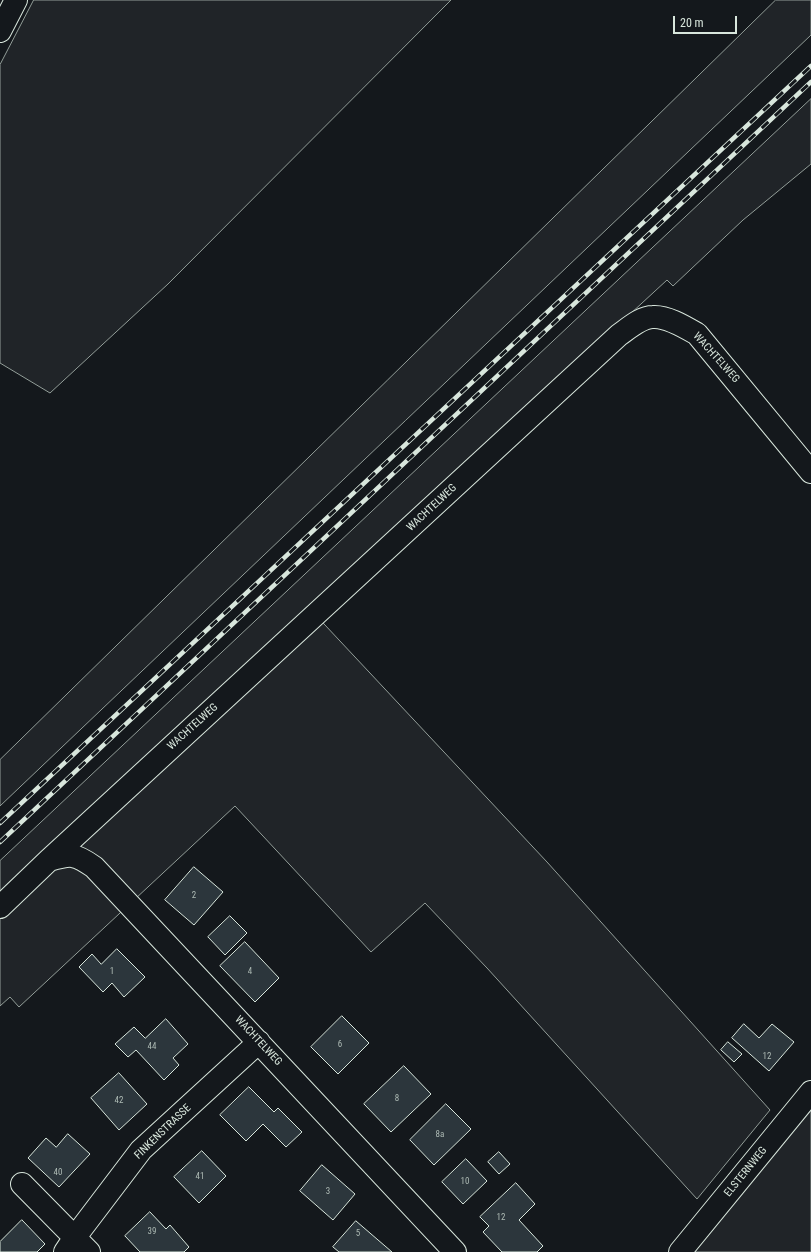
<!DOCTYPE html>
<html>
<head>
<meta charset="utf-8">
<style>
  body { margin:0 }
  #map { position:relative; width:811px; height:1252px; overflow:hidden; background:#14181c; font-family:"Roboto Condensed",sans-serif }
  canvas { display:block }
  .scale { position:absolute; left:673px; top:16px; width:64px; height:18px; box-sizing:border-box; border:2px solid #d8e6dc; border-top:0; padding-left:5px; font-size:12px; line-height:14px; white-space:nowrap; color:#d8e6dc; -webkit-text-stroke:3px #14181c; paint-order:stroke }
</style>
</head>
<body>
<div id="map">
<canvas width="811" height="1252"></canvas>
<div class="scale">20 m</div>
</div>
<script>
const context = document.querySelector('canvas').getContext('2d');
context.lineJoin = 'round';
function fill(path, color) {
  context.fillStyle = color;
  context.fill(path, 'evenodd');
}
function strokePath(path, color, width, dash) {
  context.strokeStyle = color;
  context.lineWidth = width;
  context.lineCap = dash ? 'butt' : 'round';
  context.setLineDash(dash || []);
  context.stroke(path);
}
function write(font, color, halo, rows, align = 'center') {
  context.font = font + ' "Roboto Condensed",sans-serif';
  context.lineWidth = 3;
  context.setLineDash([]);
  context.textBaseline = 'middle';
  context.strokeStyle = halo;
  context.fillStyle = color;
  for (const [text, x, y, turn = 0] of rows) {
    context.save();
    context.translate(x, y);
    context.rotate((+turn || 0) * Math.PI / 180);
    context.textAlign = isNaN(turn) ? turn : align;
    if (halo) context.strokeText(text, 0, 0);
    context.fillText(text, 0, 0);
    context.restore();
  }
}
const green = new Path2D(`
  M34 0H451L168 284 50 393 0 363V65Z
  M776 0H811V35L0 806V760Z
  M811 99V164L743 220 673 286 667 280 310 609 547 862 770 1110 697 1199 487 968 425 903 371 952 235 806 19 1007 10 997 0 1006V861Z
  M811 1103V1252H685Z`);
fill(green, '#202428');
strokePath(green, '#939e99', 1);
const building = new Path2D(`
  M194 867 223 892 194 925 165 900Z
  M230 916 247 933 225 955 208 937Z
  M245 942 279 978 255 1002 220 966Z
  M117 949 145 977 124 997 112 983 103 992 79 967 92 954 101 964Z
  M342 1016 369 1043 338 1074 311 1047Z
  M166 1019 188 1044 173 1058 179 1065 164 1080 136 1050 128 1057 115 1044 134 1027 145 1038Z
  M744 1024 759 1038 772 1024 794 1042 769 1071 732 1038Z
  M728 1042 742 1054 734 1062 721 1050Z
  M404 1066 431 1094 391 1132 364 1104Z
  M119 1073 147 1104 119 1130 91 1098Z
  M249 1087 274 1112 278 1108 302 1132 286 1147 263 1124 246 1141 220 1115Z
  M446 1104 471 1129 434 1165 410 1140Z
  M68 1134 90 1154 59 1187 28 1158 46 1138 56 1147Z
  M202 1151 226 1176 199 1203 174 1177Z
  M499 1152 510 1164 499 1174 488 1162Z
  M466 1159 487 1181 463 1204 442 1182Z
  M322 1165 355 1194 333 1220 300 1191Z
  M516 1183 535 1204 519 1220 543 1246 537 1252H502L483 1232 489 1226 480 1217Z
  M150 1212 166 1229 170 1225 189 1247 184 1252H140L125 1236Z
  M22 1220 45 1244 37 1252H0V1242Z
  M356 1221 392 1252H339L333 1247Z`);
fill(building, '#2c363c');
strokePath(building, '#d8e6dc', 1);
const minor = new Path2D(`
  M0 31 16 0
  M49 860C71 854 74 853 94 867L455 1252
  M0 907 49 860 619 335C629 328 641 317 653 317 667 316 685 327 697 334L811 472
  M22 1184 89 1252
  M65 1252 75 1237 141 1150 259 1042
  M680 1252 811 1092`);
strokePath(minor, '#d8e6dc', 24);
strokePath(minor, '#14181c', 22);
const rail = new Path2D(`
  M0 823 811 66
  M0 842 811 82`);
strokePath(rail, '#d8e6dc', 4.5);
strokePath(rail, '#14181c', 3, [9]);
write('9px', '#adbab4', null, [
  ["2",194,896],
  ["1",112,972],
  ["4",250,972],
  ["6",340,1045],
  ["44",152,1047],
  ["12",767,1057],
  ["8",397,1099],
  ["42",119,1101],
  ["8a",440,1135],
  ["40",58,1173],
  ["41",200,1177],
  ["10",465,1182],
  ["3",328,1192],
  ["12",501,1218],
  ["39",152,1232],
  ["5",358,1234]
]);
write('11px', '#d8e6dc', '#14181c', [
  ["WACHTELWEG",716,358,48],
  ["WACHTELWEG",432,508,-43],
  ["WACHTELWEG",193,727,-42],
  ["WACHTELWEG",258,1041,47],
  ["FINKENSTRASSE",163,1132,-44],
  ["ELSTERNWEG",746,1172,-51]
]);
</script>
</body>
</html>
